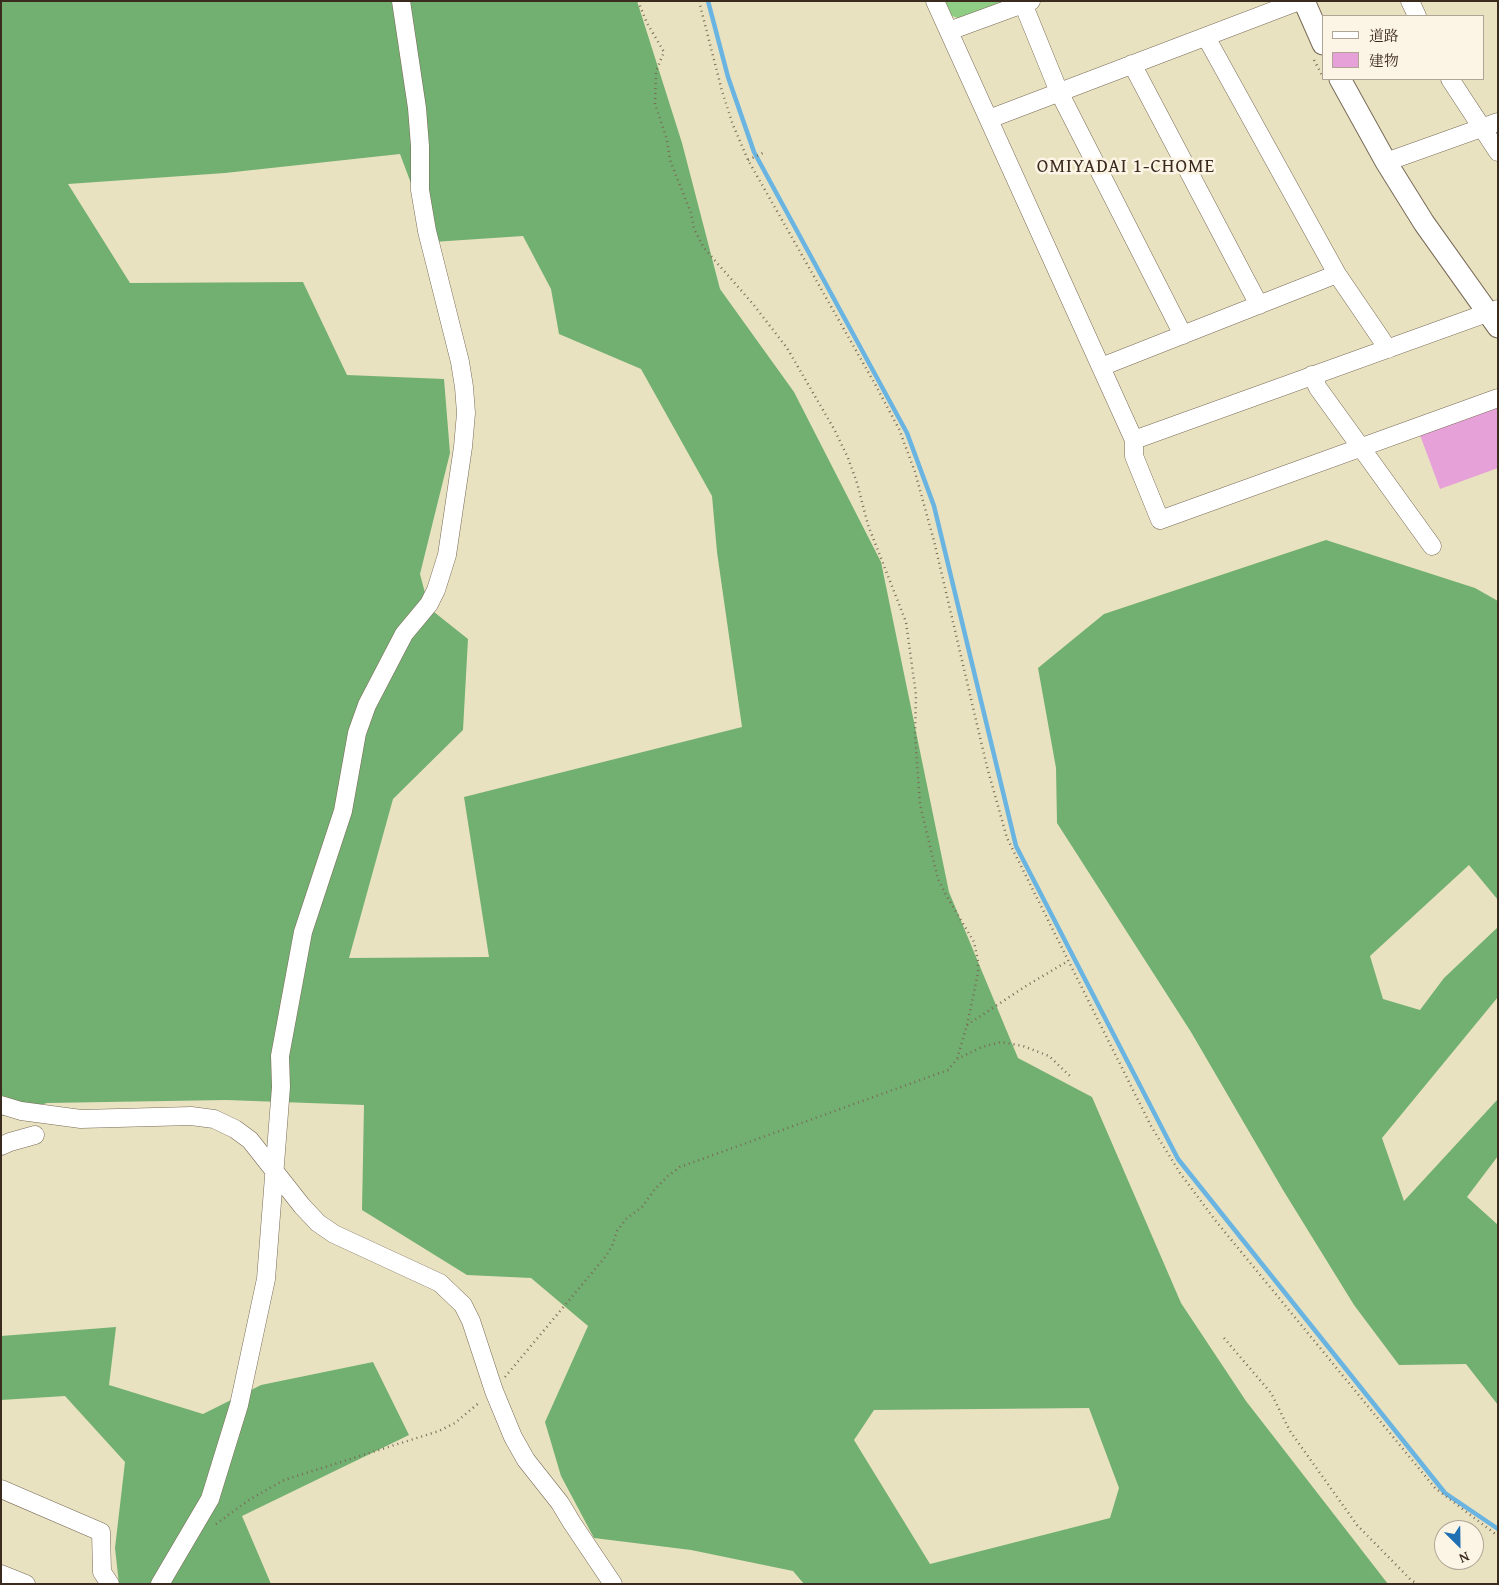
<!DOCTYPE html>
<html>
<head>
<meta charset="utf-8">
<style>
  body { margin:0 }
  #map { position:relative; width:1499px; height:1585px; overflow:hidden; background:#e9e2c0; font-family:"Gentium Book Plus","Noto Serif JP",serif }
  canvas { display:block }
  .frame { position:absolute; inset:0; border:2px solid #3b2a1e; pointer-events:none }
  .legend { position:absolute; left:1322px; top:15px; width:162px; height:65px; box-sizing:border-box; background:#fcf5e5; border:1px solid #afa495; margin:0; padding:6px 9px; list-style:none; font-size:15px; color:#3b2a1e }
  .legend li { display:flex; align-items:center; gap:10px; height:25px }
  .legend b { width:25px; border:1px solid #afa495 }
  .north { position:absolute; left:1434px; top:1520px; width:50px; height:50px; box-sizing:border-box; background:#fcf5e5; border:1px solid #afa495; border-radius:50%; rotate:157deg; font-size:14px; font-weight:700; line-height:20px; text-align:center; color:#3b2a1e }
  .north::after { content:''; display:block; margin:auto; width:18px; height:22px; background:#1f6fb2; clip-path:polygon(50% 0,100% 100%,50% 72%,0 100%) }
</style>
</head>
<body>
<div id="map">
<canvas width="1499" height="1585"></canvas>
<div class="frame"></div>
<ul class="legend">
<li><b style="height:6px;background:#fff"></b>道路</li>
<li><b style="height:14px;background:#e6a1d9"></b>建物</li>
</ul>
<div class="north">N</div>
</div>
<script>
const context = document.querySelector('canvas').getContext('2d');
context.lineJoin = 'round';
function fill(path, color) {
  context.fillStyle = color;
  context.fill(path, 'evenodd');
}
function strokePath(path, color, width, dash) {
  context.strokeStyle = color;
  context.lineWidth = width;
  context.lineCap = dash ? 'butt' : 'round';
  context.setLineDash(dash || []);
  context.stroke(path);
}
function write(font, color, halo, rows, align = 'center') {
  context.font = font + ' "Gentium Book Plus",serif';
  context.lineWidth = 5;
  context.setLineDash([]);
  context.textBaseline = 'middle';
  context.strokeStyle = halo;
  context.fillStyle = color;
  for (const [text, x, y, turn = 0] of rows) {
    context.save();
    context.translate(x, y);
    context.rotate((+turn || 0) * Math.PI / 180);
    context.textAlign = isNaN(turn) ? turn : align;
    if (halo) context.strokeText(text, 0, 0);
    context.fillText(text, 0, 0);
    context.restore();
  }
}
fill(new Path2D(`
  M940 1H1007L961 19 946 14Z`), '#8ecd83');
fill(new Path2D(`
  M1 1H637L682 143 720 289 794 392 881 562 949 892 1018 1058 1092 1097 1181 1303 1246 1401 1388 1584H804L793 1571 691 1550 594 1538 561 1476 545 1422 588 1326 531 1278 467 1275 362 1210 364 1105 226 1100 47 1103 4 1116 1 1115ZM400 154 433 242 523 236 551 289 559 334 641 369 712 496 717 552 742 727 464 797 489 957 349 958 393 799 463 730 468 639 429 608 420 574 450 453 444 379 347 375 303 282 130 283 68 184 225 173ZM1089 1408 1119 1488 1110 1518 930 1564 854 1440 874 1410Z
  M1326 540 1475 588 1498 601V900L1469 865 1370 956 1383 999 1420 1010 1444 978 1498 927V997L1382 1138 1404 1201 1498 1099V1156L1467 1197 1498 1225V1405L1466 1364 1399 1365 1354 1305 1283 1190 1191 1032 1057 823 1056 768 1038 668 1104 614Z
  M116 1327 109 1385 203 1414 261 1385 373 1362 409 1435 242 1516 271 1584H119L115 1548 125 1462 65 1396 1 1400V1336Z`), '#72b071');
strokePath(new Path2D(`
  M708 1 728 77 754 152 907 433 934 506 1016 846 1178 1159 1445 1493 1498 1529`), '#6ab4e2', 4.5);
fill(new Path2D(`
  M1498 406V468L1440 489 1420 435Z`), '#e6a1d9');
const minor = new Path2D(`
  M935 1 1134 440V456L1160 520 1498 398
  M1022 1 1059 92 1183 335
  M1410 1 1417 16
  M949 31 1031 1
  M1206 37 1337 274 1388 349
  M1132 64 1259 305
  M1450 79 1498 152
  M989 119 1299 1
  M1386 162 1498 122
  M1101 367 1337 274
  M1312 375 1318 388 1432 546
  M1134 440 1498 309
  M1 1105 21 1111 81 1119 191 1116 214 1119 235 1129 250 1140 302 1206 318 1223 334 1234 440 1283 463 1305 471 1321 494 1391 513 1437 526 1460 560 1503 572 1523 613 1584
  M1 1146 10 1142 35 1135
  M1 1489 101 1532 102 1572 110 1584
  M1 1574 26 1584
  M160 1584 210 1499 239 1405 266 1279 281 1087 280 1056 303 932 343 811 357 733 367 705 404 634 429 604 436 590 447 555 463 447 466 413 464 387 460 362 427 231 420 190V146L417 108 401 1`);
const tertiary = new Path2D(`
  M1304 1 1323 44
  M1340 79 1386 162 1424 223 1498 327`);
strokePath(minor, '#786a57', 19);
strokePath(tertiary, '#786a57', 23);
strokePath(new Path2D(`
  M638 1 647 23 664 52 656 71 655 104 667 140 670 160 691 213 694 229 704 248 753 304 787 348 834 429 848 458 857 483 868 525 906 622 916 695 915 734 920 805 938 879 946 895 974 942 978 961V973L967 1025 957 1059
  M699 1 722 91 733 125 748 160 875 384 899 429 915 472 934 541 987 767 1007 838 1151 1126 1180 1173 1215 1220 1435 1488 1498 1536
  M1314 60 1322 75
  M748 160 763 153
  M967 1025 1026 986 1068 961
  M1224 1338 1271 1393 1290 1431 1357 1525 1411 1580 1418 1584
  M505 1377 606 1256 612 1246 617 1231 626 1219 642 1207 655 1189 668 1176 680 1167 948 1070 957 1059 982 1047 1001 1042 1023 1046 1049 1056 1071 1077
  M216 1524 249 1500 284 1480 439 1431 455 1423 480 1402`), '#786a57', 2.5, [1, 4]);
strokePath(minor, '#fff', 18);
strokePath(tertiary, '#fff', 21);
context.letterSpacing = '1px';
write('19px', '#3b2a1e', '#fcf5e5', [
  ["OMIYADAI 1-CHOME",1126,167]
]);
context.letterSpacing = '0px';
</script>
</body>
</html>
